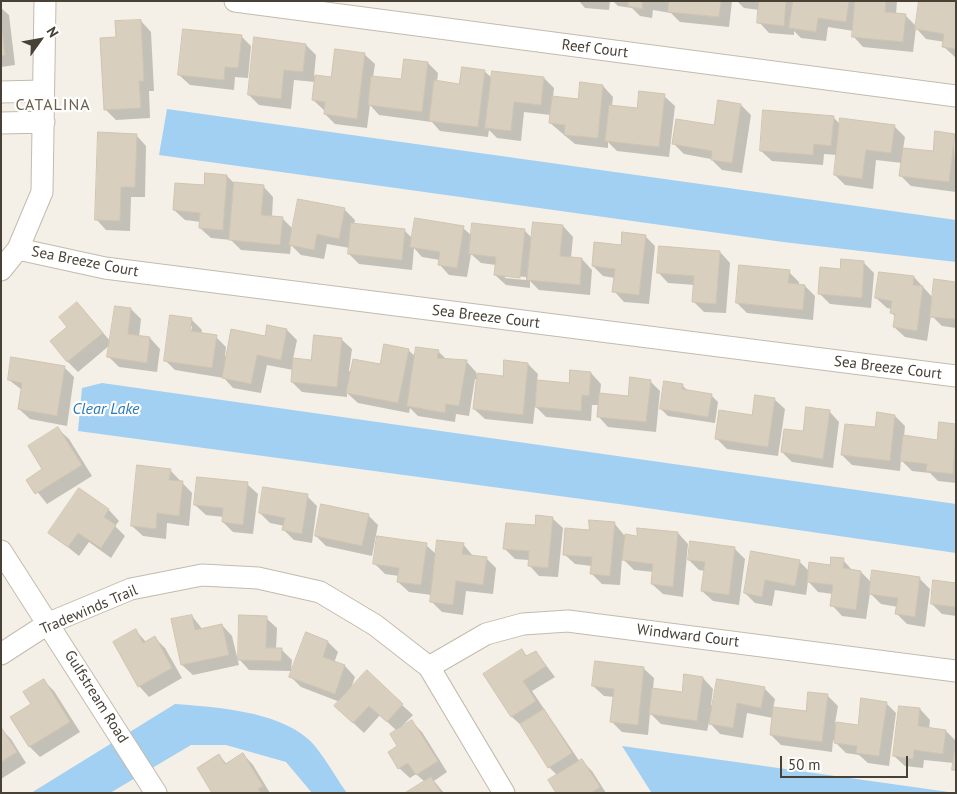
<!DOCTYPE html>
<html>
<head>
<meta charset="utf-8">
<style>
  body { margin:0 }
  #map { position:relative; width:957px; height:794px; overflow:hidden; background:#f4f0e7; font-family:"PT Sans",sans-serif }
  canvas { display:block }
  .frame { position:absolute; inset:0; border:2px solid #484136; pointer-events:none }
  .north { position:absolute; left:15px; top:15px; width:50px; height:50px; -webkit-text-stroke:4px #fff; paint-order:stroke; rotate:58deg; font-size:14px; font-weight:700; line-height:20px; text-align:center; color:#484136 }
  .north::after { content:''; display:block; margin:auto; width:18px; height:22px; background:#484136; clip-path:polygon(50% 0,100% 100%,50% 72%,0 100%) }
  .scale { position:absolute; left:780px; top:756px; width:128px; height:22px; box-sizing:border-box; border:2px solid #484136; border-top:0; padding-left:6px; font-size:15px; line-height:18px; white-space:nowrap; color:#484136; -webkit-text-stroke:4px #fff; paint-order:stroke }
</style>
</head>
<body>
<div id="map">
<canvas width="957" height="794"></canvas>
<div class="frame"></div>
<div class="north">N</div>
<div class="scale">50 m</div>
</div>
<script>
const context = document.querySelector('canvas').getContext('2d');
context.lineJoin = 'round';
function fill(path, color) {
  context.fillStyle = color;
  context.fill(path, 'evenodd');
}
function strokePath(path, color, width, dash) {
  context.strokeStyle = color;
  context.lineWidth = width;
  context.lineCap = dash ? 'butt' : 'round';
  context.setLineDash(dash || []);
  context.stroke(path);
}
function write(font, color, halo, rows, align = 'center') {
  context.font = font + ' "PT Sans",sans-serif';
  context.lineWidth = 4.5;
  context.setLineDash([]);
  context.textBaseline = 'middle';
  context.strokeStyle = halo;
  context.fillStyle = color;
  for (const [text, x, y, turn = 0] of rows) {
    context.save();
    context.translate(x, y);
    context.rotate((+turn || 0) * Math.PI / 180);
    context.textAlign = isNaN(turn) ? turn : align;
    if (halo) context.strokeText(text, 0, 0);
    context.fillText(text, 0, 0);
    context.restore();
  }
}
fill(new Path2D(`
  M167 109 956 220V262L783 242 159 155Z
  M102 383 956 504V553L626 505 78 431 82 388Z
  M175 704C215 707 277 711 308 739 321 750 336 778 347 793H312L286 762 226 745H191L110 793H31Z
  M622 746 956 793H659L651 792Z`), '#a1d0f3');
fill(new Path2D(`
  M579 1H610L609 10 585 8Z
  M613 1H732L729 27 680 22 671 13 653 10 652 18 640 16 632 8 618 6Z
  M737 1H897L896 14 905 15 916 26 956 1V58L944 47 945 42 926 39 916 28 913 52 863 47 853 36 854 31 828 27 826 41 801 38 794 31V35L769 33 759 22 760 10 744 8Z
  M1 8 9 15 15 65 1 67Z
  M141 21 151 32 154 91H149L150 118 116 120 105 109Z
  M241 36 251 46 248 78 235 77 234 90 190 85 179 75Z
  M306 45 316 55 314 76 332 79 364 54 375 64 373 77 402 81 428 63 438 73 437 82 460 85 484 71 492 78H544L554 88 553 97 579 100 603 86 613 97 612 106 638 109 664 96 675 106 669 157 617 151 608 142V148L575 144 550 123 551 115 524 112 521 141 497 138 489 130 488 137 440 131 432 122 379 115 370 105 367 128 335 124 325 114V111L313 100 315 82 294 80 291 109 259 105 249 95Z
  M741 105 751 115 742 173 722 170 711 159 684 154 674 144 715 126Z
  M833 117 841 125 894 126 905 137 903 149 934 152 954 135 956 192 911 186 901 176 902 163 876 160 873 189 845 185 835 175 837 155 824 154 823 165 772 161 761 151Z
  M136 135 146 146 145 197H131L130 231 106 230 96 219Z
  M227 176 234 183 263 186 273 197 272 217 282 218 293 229 344 209 355 220 354 225 404 230 413 239 463 228 472 236 524 230 533 239 563 226 573 237 571 258 582 259 592 270 590 295 539 290 530 281V288L506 285 495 275 496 265 481 263 471 254 467 277 449 275 439 264 440 260 422 257 414 248 412 270 359 264 349 254 350 248 327 244 324 259 301 255 291 245 290 254 241 250 231 240 211 238 200 228 201 222 185 220 174 210 205 187ZM505 275 526 277V280L505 278Z
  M645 236 655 246 649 304 624 302 614 291 615 278 603 276 593 266 622 247Z
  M720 252 730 263 726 313 704 312 694 302 695 285 668 283 658 272Z
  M864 263 874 273 871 308 830 304 820 294 841 270Z
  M789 272 799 282V285L805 286 815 296 813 320 747 313 737 303Z
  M914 277 933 298 956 283V328L942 326 931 315 927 341 905 337 894 327 895 317 892 313V309L887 308 876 298Z
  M77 303 111 342 131 309 141 319 139 337 150 338 160 349 157 372 119 367 109 357 110 345 78 372 67 361 69 327Z
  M191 319 202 330 201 334 216 337 226 347 225 356H227L287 330 297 340 293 359 312 362 341 339 352 349 349 371 351 372 381 366 408 350 416 357 438 351 447 360 466 361 476 372V374L504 377 528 364 538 374 537 381 570 385 571 371 591 373 601 384 600 394 629 398 650 381 660 391 656 432 608 427 598 416 599 405H592L591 421 546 417 535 406 533 424 485 419 474 409 477 379H475L469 416 456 414 455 422 418 416 410 408 409 413 358 403 347 393V397L302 392 292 382 293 370 267 365 261 393 233 388 224 378 175 370 165 360ZM189 326H192L190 338Z
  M64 367 74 377 67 426 30 419 19 409 22 390 9 380Z
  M682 385 688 391 711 395 718 402 715 423 668 416 661 409Z
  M774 399 785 409 778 456 727 449 717 439 753 416Z
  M829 411 839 422 833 468 792 462 782 452Z
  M895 416 905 426 904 437 938 441 956 425V483L938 481 930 473 912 471 901 460 900 471 852 465 842 455Z
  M58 429 69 439 92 476 47 504 28 480 44 470Z
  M170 470 192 493 189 526 167 523 166 539 143 536 132 526Z
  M247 484 258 494 253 534 233 532 223 522 224 517 206 515 195 505Z
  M79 490 109 510 119 521 115 526 125 536 111 558 89 542 79 556 50 533Z
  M307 496 317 506 312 543 294 540 284 530 285 526 270 523 260 513Z
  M368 515 378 525 372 556 326 546 316 536Z
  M552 518 563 528 558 577 539 576 529 565V560L515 559 505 549Z
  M614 523 624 535 638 537 678 533 688 544 683 597 663 594 652 584 654 572 634 570 622 558 620 585 602 584 591 573 592 566 575 564 564 554 590 531Z
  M463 544 473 556 486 558 496 568 493 594 466 591 463 615 442 612 432 602V595L409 592 398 582 399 576 385 574 375 564 426 545 437 555Z
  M734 548 745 559 739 605 713 601 702 591 705 571 699 570 689 560Z
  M752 552 799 561 809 571 831 567 843 560 853 571 861 572 872 583 873 572 920 579 930 589 925 627 907 624 897 614 898 607 881 604 870 593 866 619 842 616 832 605 833 594 818 592 808 581 806 595 775 590 772 606 755 603 745 593Z
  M956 584V616L942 614 932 604Z
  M192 616 203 630 222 625 232 636 239 665 193 675 182 665Z
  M266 618 277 628 276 649H281L292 660 291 671 249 670 239 659Z
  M136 631 147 643 155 638 165 648 182 678 149 697 139 686Z
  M306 634 328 642 338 652 334 663 345 666 355 677 350 691 402 705 413 715 401 727 412 722 422 732 447 772 434 781 444 793H408L425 782 416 774 410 778 399 768 397 731 380 715 364 733 346 716 340 702 301 687 290 676Z
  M522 651 528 657 536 652 555 677 532 691 580 762 582 761 592 771 606 793H557L558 776 549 767 523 727 512 717 485 674Z
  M643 668 654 678 653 689 683 694 685 676 703 678 713 689 711 705 713 706 764 688 775 699 773 709 807 713 827 695 838 706 835 723 859 727 886 703 896 713 889 766 868 763 859 755 846 753 833 740 832 752 781 745 771 735 773 718 747 713 743 738 720 734 709 722 707 731 661 724 650 713 648 735 622 732 611 721 614 697 604 696 593 686Z
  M44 681 54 691 80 732 40 757 30 747 11 717 33 704Z
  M900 707 920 709 930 720 929 729 946 731 956 741V772L954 770V763L924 760 923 768 905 766 894 756Z
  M1 729 11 739 26 763 1 779Z
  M243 754 253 765 270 793H213L219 756 227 764Z`), '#0003');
const building = new Path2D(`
  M629 1H643L642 9 628 6Z
  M669 1H721L719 17 668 12Z
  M759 1H786L784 26 757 23Z
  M793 1H849L846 22 818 18 816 32 789 28Z
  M855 1H886L885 12 906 14 903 42 852 37Z
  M919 1H956V49L942 47 944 34 915 29Z
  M141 20 144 81H139L141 108 104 110 100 38 116 37 115 21Z
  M1 23 5 55 1 56Z
  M183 29 242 35 238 68 225 67 224 80 178 75Z
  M254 37 306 44 303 72 284 70 281 99 248 95Z
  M335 49 365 53 357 119 324 114 325 102 312 100 315 75 331 77Z
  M404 59 428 62 422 112 368 105 371 76 401 79Z
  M462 67 485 70 478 127 429 121 434 80 459 84Z
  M492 71 544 77 541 105 514 102 511 131 485 128Z
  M580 82 603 85 598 138 564 135 565 125 549 123 552 96 578 99Z
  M639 91 665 94 659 147 605 141 609 105 637 108Z
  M718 100 741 104 732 163 711 160 712 151 672 144 676 119 714 125Z
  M763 110 834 116 831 146 814 144 813 155 760 151Z
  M840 118 895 125 891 153 866 150 862 179 834 175Z
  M935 131 955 134 949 182 899 176 903 148 933 151Z
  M98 132 137 134 135 187H121L120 221 95 220Z
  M205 173 227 175 223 230 199 228 200 213 173 210 175 183 204 185Z
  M234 182 264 185 261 215 283 217 280 245 229 240Z
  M298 199 345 208 339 239 317 234 314 250 289 245Z
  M415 218 464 226 457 268 438 265 440 252 410 247Z
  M533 222 563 225 560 256 582 258 580 285 527 280Z
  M351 223 405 229 402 260 348 254Z
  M472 223 525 229 520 278 494 275 496 257 469 254Z
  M622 232 646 235 639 295 612 292 615 269 592 266 594 242 621 245Z
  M659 246 720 251 716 304 692 302 694 276 657 273Z
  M841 259 864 261 862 298 818 294 820 267 840 269Z
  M739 265 790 270 788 283 805 285 803 310 736 303Z
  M879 272 914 276 913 285 923 286 917 331 893 327 895 314 890 313 892 301 875 298Z
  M934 279 956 282V319L930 317Z
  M77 302 103 333 67 362 50 341 67 327 59 317Z
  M115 306 131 308 128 334 150 337 147 363 107 357Z
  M170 315 192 318 190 331 217 335 212 368 164 361Z
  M267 325 287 329 281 360 257 355 251 384 222 378 231 329 265 336Z
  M314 335 342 338 337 387 291 382 293 358 311 360Z
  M384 344 409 349 398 403 346 393 353 359 380 364Z
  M416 347 439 350 437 358 467 360 459 406 446 404 445 413 407 406Z
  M11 357 65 366 57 416 18 409 22 383 8 380Z
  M504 360 528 363 523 415 473 409 477 373 503 376Z
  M570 370 591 372 589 396 582 395 581 411 535 407 537 380 569 383Z
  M630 377 651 380 646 422 597 417 599 393 628 396Z
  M664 381 683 384 682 389 712 394 708 417 660 409Z
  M755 395 775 398 768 447 715 439 719 410 752 415Z
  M806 407 830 410 823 459 781 452 784 429 803 431Z
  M877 412 895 415 890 461 841 455 845 424 875 427Z
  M939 422 956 424 953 474 926 471 927 464 900 461 903 435 937 440Z
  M58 427 82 465 35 494 26 480 42 469 28 446Z
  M137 465 171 469 169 480 183 481 179 516 157 513 156 529 131 526Z
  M197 477 248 482 243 525 222 522 223 508 194 505Z
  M263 487 308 494 302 534 282 530 285 518 259 513Z
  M79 488 109 509 104 517 116 525 101 548 78 533 68 547 48 533Z
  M321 504 369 514 362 546 315 536Z
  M536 515 553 517 548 568 528 566 529 551 503 549 506 523 535 525Z
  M589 520 615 522 610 576 590 574 592 557 563 555 565 528 589 530Z
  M637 528 678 532 673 587 651 584 653 564 622 560 625 534 637 536Z
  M377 536 427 543 421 585 397 582 399 568 373 564Z
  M437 540 464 543 462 554 487 557 483 585 456 581 453 605 430 602Z
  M690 541 735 547 729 595 701 591 705 562 688 560Z
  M751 551 800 560 795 586 765 580 762 597 744 593Z
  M831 557 844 558 843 568 861 571 856 610 830 606 833 585 807 582 809 562 830 565Z
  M872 570 920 577 915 617 895 614 898 598 869 594Z
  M933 580 956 583V607L931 604Z
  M192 615 195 630 222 624 229 655 181 665 171 619Z
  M239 615 267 616 266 648H282L281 661 238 660Z
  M136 629 143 643 155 636 172 668 138 687 113 642Z
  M306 632 328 641 323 657 345 665 335 694 289 677Z
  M522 649 526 656 536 651 546 666 523 681 536 701 511 717 483 674Z
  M595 661 644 667 638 725 610 722 614 689 592 686Z
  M367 670 403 704 387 722 369 706 353 723 334 706Z
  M684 674 703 677 697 721 649 714 652 688 682 692Z
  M44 679 70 722 29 747 10 717 31 704 23 692Z
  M717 679 765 687 761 708 737 703 733 728 709 724Z
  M808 692 828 694 822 742 770 735 773 707 806 711Z
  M861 698 887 702 879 756 856 753 857 746 834 743 836 722 858 725Z
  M899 706 920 708 918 726 946 730 943 754 914 750 913 759 893 756Z
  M544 709 572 753 548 768 520 724Z
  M412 720 438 761 416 775 408 763 398 769 388 752 397 746 390 734Z
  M1 727 17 752 1 762Z
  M956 739V770H952Z
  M243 753 263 786 258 789 261 793H212L197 768 219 754 225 764Z
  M582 759 600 787 591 793H556L548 780Z
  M431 777 441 793H405Z`);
fill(building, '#d9cfbf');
strokePath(building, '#d1c4af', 1);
const minor = new Path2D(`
  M235 1 956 96
  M1 92 42 91
  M1 123 44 122
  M18 249 105 268 956 376
  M1 270 18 249 42 192 45 1
  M1 551 156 793
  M1 654 49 623 131 589 202 575 258 578 320 592 375 625 429 667 504 793
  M429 667 486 634 523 624 568 621 956 671`);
strokePath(minor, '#c3bbac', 23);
strokePath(minor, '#fff', 21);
write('15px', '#484136', '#fff', [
  ["Reef Court",595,49,7],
  ["Sea Breeze Court",85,262,11],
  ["Sea Breeze Court",486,317,7],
  ["Sea Breeze Court",888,368,7],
  ["Tradewinds Trail",89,610,-23],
  ["Windward Court",688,636,7],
  ["Gulfstream Road",96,697,58]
]);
context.letterSpacing = '1px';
write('16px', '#6b5f4c', '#fff', [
  ["CATALINA",53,105]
]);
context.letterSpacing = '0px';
write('italic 16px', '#2a7ab8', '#fff', [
  ["Clear Lake",106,409]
]);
</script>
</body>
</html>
